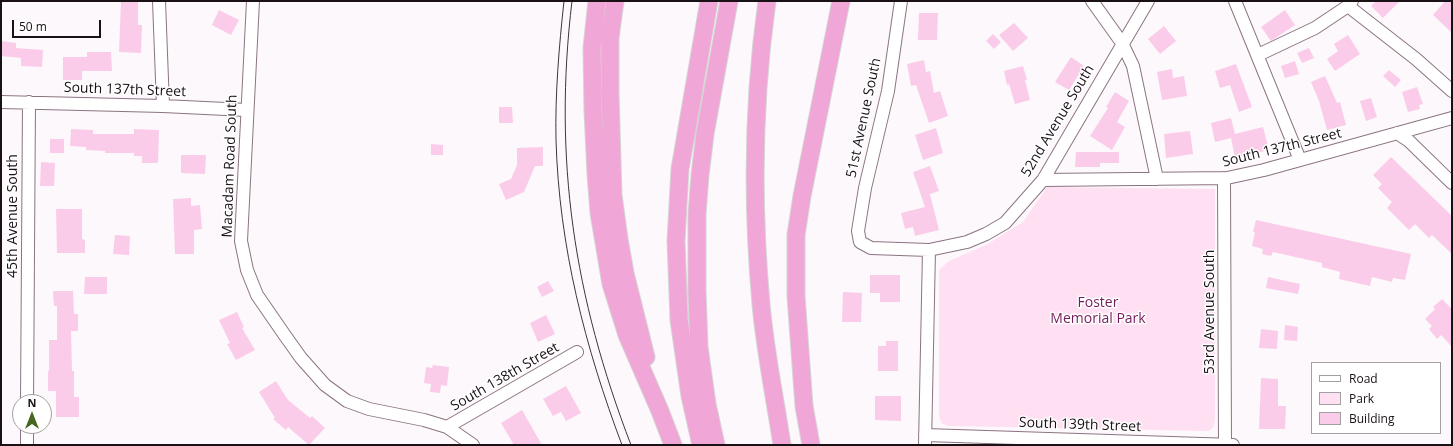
<!DOCTYPE html>
<html>
<head>
<meta charset="utf-8">
<style>
  body { margin:0 }
  #map { position:relative; width:1453px; height:446px; overflow:hidden; background:#fdf8fb; font-family:"Open Sans",sans-serif }
  canvas { display:block }
  .frame { position:absolute; inset:0; border:2px solid #1a1117; pointer-events:none }
  .legend { position:absolute; left:1311px; top:362px; width:130px; height:72px; box-sizing:border-box; background:#fff; border:1px solid #a3a0a2; margin:0; padding:5px 7px; list-style:none; font-size:12px; color:#1a1117 }
  .legend li { display:flex; align-items:center; gap:8px; height:20px }
  .legend b { width:20px; border:1px solid #a3a0a2 }
  .north { position:absolute; left:12px; top:394px; width:40px; height:40px; box-sizing:border-box; background:#fff; border:1px solid #a3a0a2; border-radius:50%; rotate:0deg; font-size:11px; font-weight:700; line-height:16px; text-align:center; color:#1a1117 }
  .north::after { content:''; display:block; margin:auto; width:14px; height:18px; background:#45671f; clip-path:polygon(50% 0,100% 100%,50% 72%,0 100%) }
  .scale { position:absolute; left:12px; top:20px; width:89px; height:18px; box-sizing:border-box; border:2px solid #1a1117; border-top:0; padding-left:5px; font-size:12px; line-height:14px; white-space:nowrap; color:#1a1117; -webkit-text-stroke:3px #fff; paint-order:stroke }
</style>
</head>
<body>
<div id="map">
<canvas width="1453" height="446"></canvas>
<div class="frame"></div>
<ul class="legend">
<li><b style="height:5px;background:#fff"></b>Road</li>
<li><b style="height:11px;background:#ffdff2"></b>Park</li>
<li><b style="height:11px;background:#fbcce9"></b>Building</li>
</ul>
<div class="north">N</div>
<div class="scale">50 m</div>
</div>
<script>
const context = document.querySelector('canvas').getContext('2d');
context.lineJoin = 'round';
function fill(path, color) {
  context.fillStyle = color;
  context.fill(path, 'evenodd');
}
function strokePath(path, color, width, dash) {
  context.strokeStyle = color;
  context.lineWidth = width;
  context.lineCap = dash ? 'butt' : 'round';
  context.setLineDash(dash || []);
  context.stroke(path);
}
function write(font, color, halo, rows, align = 'center') {
  context.font = font + ' "Open Sans",sans-serif';
  context.lineWidth = 3;
  context.setLineDash([]);
  context.textBaseline = 'middle';
  context.strokeStyle = halo;
  context.fillStyle = color;
  for (const [text, x, y, turn = 0] of rows) {
    context.save();
    context.translate(x, y);
    context.rotate((+turn || 0) * Math.PI / 180);
    context.textAlign = isNaN(turn) ? turn : align;
    if (halo) context.strokeText(text, 0, 0);
    context.fillText(text, 0, 0);
    context.restore();
  }
}
fill(new Path2D(`
  M1047 187 1215 189V417L1214 426 1209 431 948 426 941 423 939 415V270L949 261 986 245 1023 222Z`), '#ffdff2');
fill(new Path2D(`
  M121 1H138V25H142L141 53 119 52Z
  M1376 1H1400L1383 18 1371 6Z
  M1445 1H1449L1452 4V33L1433 15Z
  M219 10 239 20 231 35 212 25Z
  M1285 10 1295 25 1271 41 1261 27Z
  M919 13H938L937 40H918Z
  M1014 23 1028 38 1013 51 999 35Z
  M1164 26 1176 41 1160 54 1148 39Z
  M993 34 1001 42 994 49 986 41Z
  M1348 35 1360 54 1335 71 1327 59 1338 51 1334 44Z
  M1 41 16 43V48L43 50 42 67 21 66V58L1 56Z
  M1309 48 1314 58 1302 63 1297 53Z
  M87 52H111L112 71H82V80H63V57H87Z
  M1071 57 1084 66 1069 90 1055 82Z
  M924 60 926 72 930 71 934 93 940 91 948 116 929 123 916 85 911 86 907 64Z
  M1295 61 1299 74 1285 78 1281 66Z
  M1236 64 1252 107 1239 112 1230 85 1220 88 1215 71Z
  M1023 66 1027 80H1025L1030 100 1015 104 1009 84 1007 85 1004 71Z
  M1172 69 1173 78 1184 76 1187 96 1162 100 1157 72Z
  M1389 70 1401 80 1395 87 1383 76Z
  M1325 76 1337 103 1340 102 1346 125 1327 130 1319 101 1311 82Z
  M1417 87 1423 104 1419 105 1420 109 1408 112 1402 92Z
  M1115 92 1129 101 1117 122 1125 127 1112 150 1090 136 1108 108 1106 107Z
  M1371 98 1377 117 1366 121 1360 101Z
  M499 107H512L513 123H499Z
  M1231 118 1235 134 1263 127 1269 150 1235 158 1231 138 1215 142 1211 123Z
  M936 128 943 153 923 160 915 135Z
  M71 129 93 130V134H134V129L159 130 158 163H142V156H134V153H105V151L86 150V147L70 146Z
  M1190 131 1193 154 1166 158 1164 134Z
  M50 139H64V153H50Z
  M431 144 443 145V155H431Z
  M543 147V166H535L524 192 506 200 499 184 511 179 517 165V148Z
  M1076 152H1119V163H1100V167H1075Z
  M181 155H206L205 174 181 173Z
  M1391 157 1452 216V254L1432 235 1429 238 1415 224 1409 230 1387 208 1392 202 1378 188 1382 184 1373 175Z
  M41 162 55 163 54 186H40Z
  M930 166 939 191 930 194 939 230 915 236 913 227 905 229 901 213 925 207 913 172Z
  M191 198V206L200 205 202 229 194 230V254H175L173 199Z
  M56 209H82V239L85 240V253H57Z
  M1256 220 1411 254 1405 280 1393 278 1392 282 1372 277 1370 286 1339 279 1340 272 1322 267V263L1273 252 1271 256 1262 254 1263 249 1252 246 1255 232H1253Z
  M115 235 130 236 129 255 113 254Z
  M870 275H900V302H880V293H870Z
  M85 277H107V294H84Z
  M1268 277 1300 284 1298 294 1266 288Z
  M548 281 554 291 542 297 537 287Z
  M53 291H73L74 314H78V331H71L72 371H74V397H79V417H56V391H48V371H49V340H57V306H54Z
  M843 292 862 293 861 322H842Z
  M1442 299 1452 309V347L1441 335 1437 339 1429 329 1432 326 1425 319 1435 309 1433 307Z
  M237 312 244 327 242 328 255 350 236 360 227 344 230 343 219 320Z
  M546 315 555 334 538 342 530 323Z
  M1285 325 1298 327 1297 341 1284 340Z
  M1261 329 1278 331 1277 349 1259 348Z
  M886 341H898V371H878V346H886Z
  M433 365 449 367 447 386 441 385 440 393 430 392 431 384 424 383 426 367 432 368Z
  M1261 378 1278 379V406H1286L1285 429H1259Z
  M276 381 288 400 310 418 312 416 325 428 309 445 288 427 286 430 273 419 275 418 259 392Z
  M566 386 581 413 566 421 561 412 553 416 543 399Z
  M875 396H901V421L875 420Z
  M522 410 542 445H514L501 423Z`), '#fbcce9');
const minor = new Path2D(`
  M159 1 163 106
  M253 1 241 241 247 270 257 295 286 337 301 358 325 385 347 401 369 409 424 420 447 427 473 445
  M901 1 888 91 865 188 858 231 860 242 871 248 929 250 967 242 986 234 1005 223 1043 180 1148 1
  M1092 1 1122 43 1133 66 1157 179
  M1235 1 1300 160
  M1348 6 1416 59 1452 91
  M1258 55 1315 28 1348 6 1352 1
  M1 102 163 106 247 110
  M1397 133 1409 141 1452 183
  M1224 178 1225 445
  M1043 180 1227 178 1264 170 1452 118
  M27 402 29 102
  M447 427 577 352
  M925 435 1233 445
  M27 445V426
  M925 445 929 250`);
const highway = new Path2D(`
  M597 1 592 48 593 111 596 174 599 213 611 284 627 335 660 411 673 445
  M615 1 610 38V92L613 195 619 239 625 273 646 357
  M767 1C753 101 752 204 761 304 765 351 775 398 782 445
  M701 445 690 396 679 320 676 241 680 169 709 1
  M716 445 707 404 699 347 697 290V214L700 175 705 134 729 1
  M811 445 804 406 796 296V235L802 196 841 1`);
strokePath(minor, '#8b7482', 14);
strokePath(highway, '#d6d4d5', 19);
strokePath(minor, '#fff', 12);
strokePath(highway, '#f0a6d6', 17);
strokePath(new Path2D(`
  M564 1C559 47 555 94 556 140 559 246 585 347 622 445
  M572 1C553 159 574 297 631 445`), '#3e353b', 1);
write('14px', '#1a1117', '#fff', [
  ["South 137th Street",125,90,2],
  ["51st Avenue South",864,118,-78],
  ["52nd Avenue South",1058,121,-59],
  ["South 137th Street",1282,148,-14],
  ["Macadam Road South",230,166,-88],
  ["45th Avenue South",13,216,-90],
  ["53rd Avenue South",1210,312,-90],
  ["South 138th Street",505,377,-30],
  ["South 139th Street",1080,425,2]
]);
write('14px', '#741d5c', '#fff', [
  ["Foster",1098,303],
  ["Memorial Park",1098,319]
]);
</script>
</body>
</html>
